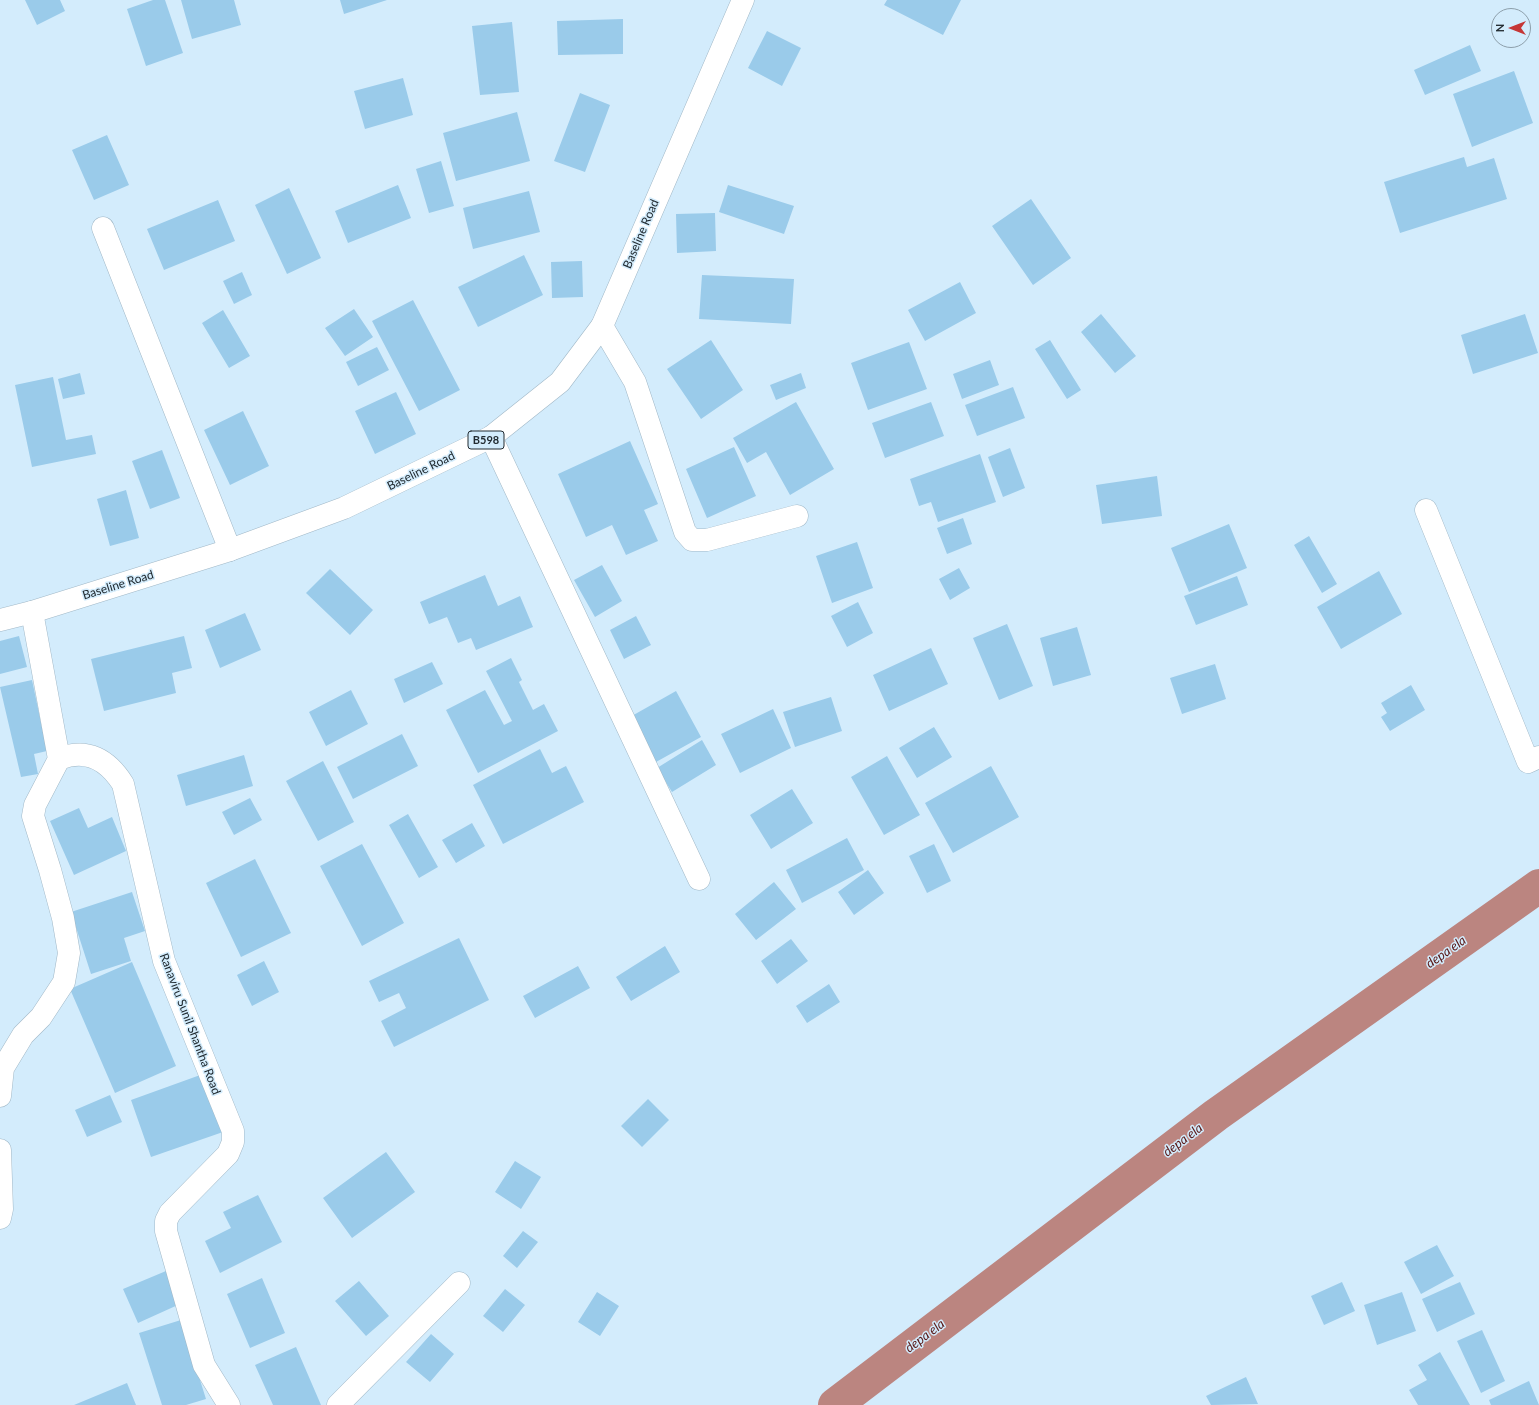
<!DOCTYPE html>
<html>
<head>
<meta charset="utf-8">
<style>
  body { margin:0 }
  #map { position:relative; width:1539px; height:1405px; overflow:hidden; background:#d3ecfc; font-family:Lato,sans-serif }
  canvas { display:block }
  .north { position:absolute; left:1491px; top:8px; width:40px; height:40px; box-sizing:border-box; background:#d3ecfc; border:1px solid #8c9eaa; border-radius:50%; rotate:270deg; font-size:11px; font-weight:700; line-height:16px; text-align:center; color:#212a30 }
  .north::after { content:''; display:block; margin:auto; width:14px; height:18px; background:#c53636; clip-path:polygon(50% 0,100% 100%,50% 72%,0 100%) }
</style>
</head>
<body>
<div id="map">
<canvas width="1539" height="1405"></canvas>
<div class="north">N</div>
</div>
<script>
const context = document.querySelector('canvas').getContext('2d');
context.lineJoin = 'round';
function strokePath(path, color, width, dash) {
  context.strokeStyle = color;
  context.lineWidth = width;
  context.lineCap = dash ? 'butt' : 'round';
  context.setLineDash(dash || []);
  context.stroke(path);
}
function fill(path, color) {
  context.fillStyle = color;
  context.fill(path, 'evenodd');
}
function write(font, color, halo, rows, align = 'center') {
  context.font = font + ' Lato,sans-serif';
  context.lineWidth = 3;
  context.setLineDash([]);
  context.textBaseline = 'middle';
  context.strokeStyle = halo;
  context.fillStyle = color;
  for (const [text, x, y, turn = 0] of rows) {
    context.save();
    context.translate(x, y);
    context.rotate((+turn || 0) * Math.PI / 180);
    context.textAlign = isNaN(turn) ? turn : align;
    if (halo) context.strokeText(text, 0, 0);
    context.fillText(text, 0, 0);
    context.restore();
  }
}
strokePath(new Path2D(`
  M835 1405 1216 1115 1539 886`), '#bb8580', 34);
fill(new Path2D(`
  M25 0H60L65 11 37 25Z
  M153 0H165L183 53 146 66 127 9Z
  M181 0H234L241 25 192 39Z
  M340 0H387L344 14Z
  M887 0H961L943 35 884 5Z
  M623 19V54L558 55 557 21Z
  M512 22 519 92 480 95 472 26Z
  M767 31 801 48 782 86 748 68Z
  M1470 45 1481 71 1425 95 1414 70Z
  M1514 71 1533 123 1472 147 1453 94Z
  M403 78 413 115 365 129 354 91Z
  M580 93 610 105 585 172 554 161Z
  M517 112 530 161 456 181 443 133Z
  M107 135 129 185 94 200 72 150Z
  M1464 157 1467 167 1494 158 1507 199 1400 233 1384 182Z
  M441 161 454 206 429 213 416 169Z
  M398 185 411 218 348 243 335 211Z
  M728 185 794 206 784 234 719 212Z
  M289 188 321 258 287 274 255 205Z
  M529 191 540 232 473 249 463 208Z
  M1031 199 1071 258 1033 285 992 226Z
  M218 200 235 241 164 270 147 229Z
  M715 213 716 251 677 253 676 214Z
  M524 255 543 295 478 327 458 287Z
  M582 261 583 297 552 298 551 262Z
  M242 272 252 295 234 304 223 281Z
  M702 275 794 279 791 324 699 319Z
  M960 282 976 313 925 341 908 310Z
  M413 300 460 390 419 411 372 321Z
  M354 309 373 337 345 356 325 328Z
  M223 310 250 356 229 368 202 323Z
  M1101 314 1136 356 1115 373 1081 332Z
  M1525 314 1538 353 1473 374 1461 335Z
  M711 340 743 390 701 419 667 369Z
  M1050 340 1081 390 1067 399 1035 349Z
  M909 342 927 389 868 410 851 363Z
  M377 347 389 370 358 386 346 362Z
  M990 360 999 385 962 399 953 374Z
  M80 373 85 394 63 399 58 379Z
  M801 373 806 388 776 400 770 385Z
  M53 377 66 440 92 435 96 454 32 467 15 385Z
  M1013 387 1025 418 977 436 965 405Z
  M396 392 416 434 375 454 355 411Z
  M796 402 834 469 790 495 766 452 747 463 733 438Z
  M931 402 944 436 885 458 872 423Z
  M243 411 269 466 230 485 204 430Z
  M630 441 658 504 644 510 658 541 626 555 612 525 586 537 558 474Z
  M734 447 756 496 707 518 686 469Z
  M1010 448 1025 488 1003 497 988 457Z
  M162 450 180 498 150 509 132 461Z
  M980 454 996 502 938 522 931 502 919 506 910 479Z
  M1157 476 1162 516 1102 524 1096 485Z
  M126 490 139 538 110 546 97 499Z
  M963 518 972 544 947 554 937 528Z
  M1229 524 1247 568 1189 592 1171 548Z
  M1309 536 1337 584 1322 593 1294 545Z
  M857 542 873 588 832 603 816 556Z
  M602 565 622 601 595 617 574 580Z
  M959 568 970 588 950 600 939 579Z
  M330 569 373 610 350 635 306 593Z
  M1379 571 1402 614 1341 649 1317 607Z
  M485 575 498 606 520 596 533 627 476 650 471 638 458 643 447 617 429 624 420 602Z
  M1237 576 1248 605 1196 625 1184 596Z
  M858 602 873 633 847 647 831 616Z
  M245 613 261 650 220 668 205 630Z
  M636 616 651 645 624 659 610 630Z
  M1007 624 1033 686 999 700 973 638Z
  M1077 627 1091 675 1053 686 1040 638Z
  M19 636 27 667 0 674V641Z
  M184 636 192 668 172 673 176 693 104 711 91 659Z
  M931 648 948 684 889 711 873 675Z
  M511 658 522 680 519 682 533 710 544 704 558 731 478 773 446 710 485 690 504 725 512 721 486 671Z
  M432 662 443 684 404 703 394 679Z
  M1215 664 1226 699 1182 714 1170 678Z
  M32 680 47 751 34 754 38 774 21 777 0 687Z
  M1411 685 1425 710 1390 731 1381 717 1387 713 1381 703Z
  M351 690 368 724 326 746 309 712Z
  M676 691 701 737 656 762 630 717Z
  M831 697 842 731 795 747 783 712Z
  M773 709 791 748 740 773 721 734Z
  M934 727 952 757 917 778 899 748Z
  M402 734 418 766 353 799 337 767Z
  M702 740 716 765 672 792 657 768Z
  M540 749 552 773 566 766 584 802 503 844 473 785Z
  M244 755 253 786 186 806 177 775Z
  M887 756 920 815 884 835 851 777Z
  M323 761 354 822 318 841 286 781Z
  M991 766 1019 817 953 853 925 803Z
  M792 789 813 823 771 849 750 815Z
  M250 798 262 820 234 835 222 812Z
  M79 808 88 828 112 817 126 851 74 875 50 821Z
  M408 814 438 867 419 878 389 825Z
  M472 823 485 846 456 863 442 840Z
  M847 838 864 870 802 903 786 870Z
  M362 844 404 923 362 946 320 866Z
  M934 844 951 881 927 893 909 856Z
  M255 859 291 933 241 957 206 883Z
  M868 870 884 893 854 915 838 892Z
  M774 882 796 909 756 940 735 914Z
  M132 892 145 931 124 938 131 961 91 974 71 912Z
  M459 938 489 1000 394 1047 381 1021 406 1008 399 993 379 1002 369 981Z
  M791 939 808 961 777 984 761 961Z
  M665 946 680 972 631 1001 616 977Z
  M264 961 279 992 252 1006 237 975Z
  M132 962 176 1066 115 1093 70 989Z
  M578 966 590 988 535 1018 523 996Z
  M829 984 840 1002 807 1023 796 1006Z
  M203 1074 223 1132 151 1157 131 1100Z
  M110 1095 122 1122 87 1137 75 1110Z
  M648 1099 669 1120 642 1147 621 1126Z
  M386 1152 415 1192 352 1238 323 1198Z
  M515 1161 541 1177 521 1209 495 1192Z
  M258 1195 282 1242 220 1273 205 1241 231 1228 223 1212Z
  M523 1231 538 1242 517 1268 503 1256Z
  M1437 1245 1454 1276 1421 1294 1404 1262Z
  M166 1271 180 1304 138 1323 123 1289Z
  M262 1278 285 1333 250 1348 227 1294Z
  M359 1281 389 1316 366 1336 335 1301Z
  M1342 1282 1355 1311 1324 1325 1311 1296Z
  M1460 1282 1475 1314 1437 1332 1422 1299Z
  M505 1289 525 1305 503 1332 483 1316Z
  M597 1292 619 1306 600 1336 578 1322Z
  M1402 1292 1416 1331 1377 1345 1364 1305Z
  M181 1320 206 1399 186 1405H162L139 1333Z
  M1482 1330 1505 1381 1481 1393 1457 1341Z
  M431 1334 454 1354 430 1382 406 1362Z
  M296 1347 321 1405H273L255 1365Z
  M1440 1352 1470 1405H1418L1409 1390 1427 1380 1418 1365Z
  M1246 1377 1258 1404 1211 1405 1206 1396Z
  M1529 1381 1539 1405H1491L1489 1400Z
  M127 1383 136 1405H74Z`), '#9acbea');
const minor = new Path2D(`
  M103 228 230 550
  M602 326 635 382 685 532 692 540H707L797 516
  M491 437 699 879
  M1426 510 1528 762 1539 757
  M32 612 59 759C87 747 108 760 123 784L164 961 233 1131V1142L228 1154 170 1213 166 1221V1231L204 1365 229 1405
  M0 1096 3 1068 23 1035 41 1017 64 982 69 953 63 918 50 870 33 816 35 805 59 759
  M0 1150 2 1209 0 1218
  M338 1405 459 1283`);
const primary = new Path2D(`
  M0 620 32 612 230 550 344 508 491 437 560 382 602 326 743 0`);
strokePath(minor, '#a1b8c7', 23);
strokePath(primary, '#a1b8c7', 23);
strokePath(minor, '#fff', 22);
strokePath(primary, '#fff', 22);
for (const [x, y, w] of [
  [486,440,36]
]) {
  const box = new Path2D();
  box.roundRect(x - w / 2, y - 9, w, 18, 3);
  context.fillStyle = '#d3ecfc';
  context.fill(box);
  strokePath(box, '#212a30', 1);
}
write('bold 11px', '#212a30', null, [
  ["B598",486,440]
]);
write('12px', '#212a30', '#d3ecfc', [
  ["Baseline Road",641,234,-67],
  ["Baseline Road",421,471,-26],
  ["Baseline Road",118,585,-17],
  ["Ranaviru Sunil Shantha Road",190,1024,69]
]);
write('italic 13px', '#591716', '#d3ecfc', [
  ["depa ela",1446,952,-35],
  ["depa ela",1183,1140,-37],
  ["depa ela",925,1336,-37]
]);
</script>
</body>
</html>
